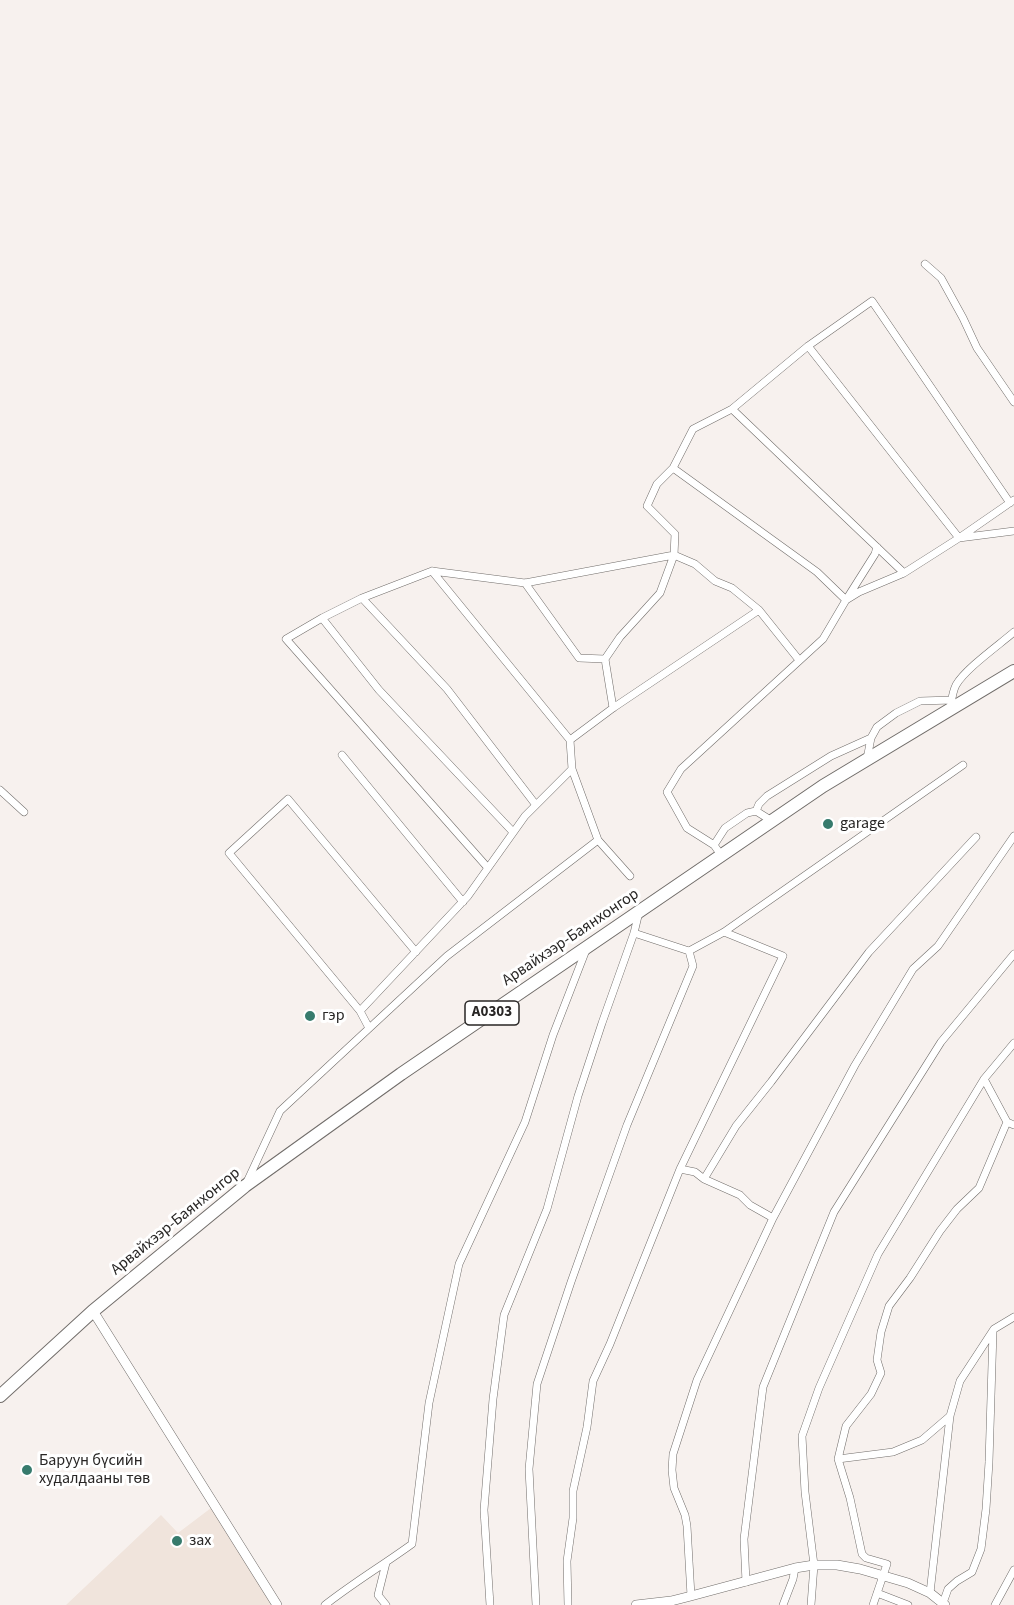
<!DOCTYPE html>
<html>
<head>
<meta charset="utf-8">
<style>
  body { margin:0 }
  canvas { display:block; background:#f7f1ee }
</style>
</head>
<body>
<canvas width="1014" height="1605"></canvas>
<script>
const context = document.querySelector('canvas').getContext('2d');
context.lineJoin = 'round';
function fill(path, color) {
  context.fillStyle = color;
  context.fill(path, 'evenodd');
}
function strokePath(path, color, width, dash) {
  context.strokeStyle = color;
  context.lineWidth = width;
  context.lineCap = dash ? 'butt' : 'round';
  context.setLineDash(dash || []);
  context.stroke(path);
}
function write(font, color, halo, rows, align = 'center') {
  context.font = font + ' "Source Sans 3",sans-serif';
  context.lineWidth = 6;
  context.setLineDash([]);
  context.textBaseline = 'middle';
  context.strokeStyle = halo;
  context.fillStyle = color;
  for (const [text, x, y, turn = 0] of rows) {
    context.save();
    context.translate(x, y);
    context.rotate((+turn || 0) * Math.PI / 180);
    context.textAlign = isNaN(turn) ? turn : align;
    if (halo) context.strokeText(text, 0, 0);
    context.fillText(text, 0, 0);
    context.restore();
  }
}
fill(new Path2D(`
  M211 1508 273 1605H66L161 1515 178 1533Z`), '#f0e4dc');
const street = new Path2D(`
  M925 264 941 278 963 318 977 348 1014 402
  M808 346 959 538 1014 531
  M732 409 904 573
  M673 468 817 572 846 600 875 554 877 547
  M432 571 570 740
  M525 583 579 658 605 659
  M362 598 447 689 536 805
  M322 618 379 690 513 832
  M951 704C952 697 953 691 956 685 965 669 999 645 1014 632
  M613 708 605 659 620 637 660 593 674 555 675 534 647 506 657 484 673 468 693 429 732 409 808 346 872 301 1010 503
  M342 755 463 902
  M867 759 871 738 877 727 896 713 920 701 952 700
  M0 790 24 812
  M756 811 759 804 767 796 831 756 871 738
  M714 845 687 828 667 792 681 769 823 639 846 600 859 592 904 573 959 538 1014 500
  M721 855 714 845 725 828 747 813 756 811 772 821
  M488 868 286 639 322 618 362 598 432 571 525 583 674 555 695 564 715 581 732 588 759 610 799 660
  M630 876 598 840 572 769 570 740 613 708 759 610
  M634 933 689 951 724 932 963 765
  M360 1011 468 896 525 816 572 769
  M369 1028 360 1011 229 853 288 799 416 952
  M984 1079 1007 1122 1014 1125
  M680 1169 695 1172 704 1179 740 1195 750 1205 773 1218
  M704 1179 736 1126 771 1082 869 952 976 837
  M246 1184 280 1111 447 956 598 840
  M838 1459 893 1452 922 1440 950 1416
  M746 1582 744 1539 763 1387 834 1212 941 1042 1014 954
  M877 1593 908 1605
  M930 1593 950 1416 960 1381 994 1329 1014 1317
  M691 1596 687 1526 685 1515 674 1488 672 1470 673 1454 697 1380 773 1218 855 1065 913 969 938 946 1014 836
  M943 1603 948 1589 957 1581 972 1572 981 1549 986 1509 989 1462 993 1331
  M325 1605C353 1583 383 1565 412 1544L429 1403 459 1264 525 1122 553 1035 586 950
  M386 1605 378 1595 386 1563
  M490 1605 484 1510 493 1399 504 1315 547 1209 578 1096 602 1023 634 933 639 912
  M536 1605 529 1469 537 1384 571 1282 627 1125 693 966 689 951
  M568 1605 567 1561 573 1518V1491L587 1427 593 1381 610 1344 680 1169 783 956 724 932
  M783 1605 793 1579 795 1568
  M811 1605 814 1565 805 1492 802 1436 819 1388 878 1254 984 1079 1014 1043
  M873 1605 887 1564 866 1558 862 1554 850 1498 838 1459 846 1426 871 1394 881 1373 877 1360 881 1332 889 1306 910 1278 940 1231 957 1209 979 1188 1007 1122
  M995 1605 1014 1570`);
const secondary = new Path2D(`
  M93 1311 277 1605
  M636 1605 671 1601 691 1596 795 1568 814 1565H837L860 1569 908 1583 930 1593 945 1605`);
const highway = new Path2D(`
  M0 1396 93 1311 245 1186 401 1074 823 786 1014 671`);
strokePath(street, '#716d6a', 8);
strokePath(secondary, '#716d6a', 10);
strokePath(highway, '#716d6a', 14);
strokePath(street, '#fff', 7);
strokePath(secondary, '#fff', 9);
strokePath(highway, '#fff', 12);
for (const [x, y, r, color] of [
  [828,824,6,"#377b6d"],
  [310,1016,6,"#377b6d"],
  [27,1470,6,"#377b6d"],
  [177,1541,6,"#377b6d"]
]) {
  const dot = new Path2D();
  dot.arc(x, y, r, 0, 2 * Math.PI);
  context.fillStyle = color;
  context.fill(dot);
  strokePath(dot, '#fff', 2);
}
for (const [x, y, w] of [
  [492,1013,54]
]) {
  const box = new Path2D();
  box.roundRect(x - w / 2, y - 12, w, 24, 4.5);
  context.fillStyle = '#fff';
  context.fill(box);
  strokePath(box, '#282625', 1.5);
}
write('bold 15px', '#282625', null, [
  ["A0303",492,1013]
]);
write('16px', '#282625', '#fff', [
  ["garage",840,824],
  ["гэр",322,1016],
  ["Баруун бүсийн",39,1461],
  ["худалдааны төв",39,1479],
  ["зах",189,1541]
], 'left');
write('16px', '#282625', '#fff', [
  ["Арвайхээр-Баянхонгор",571,938,-34],
  ["Арвайхээр-Баянхонгор",176,1222,-39]
]);
</script>
</body>
</html>
